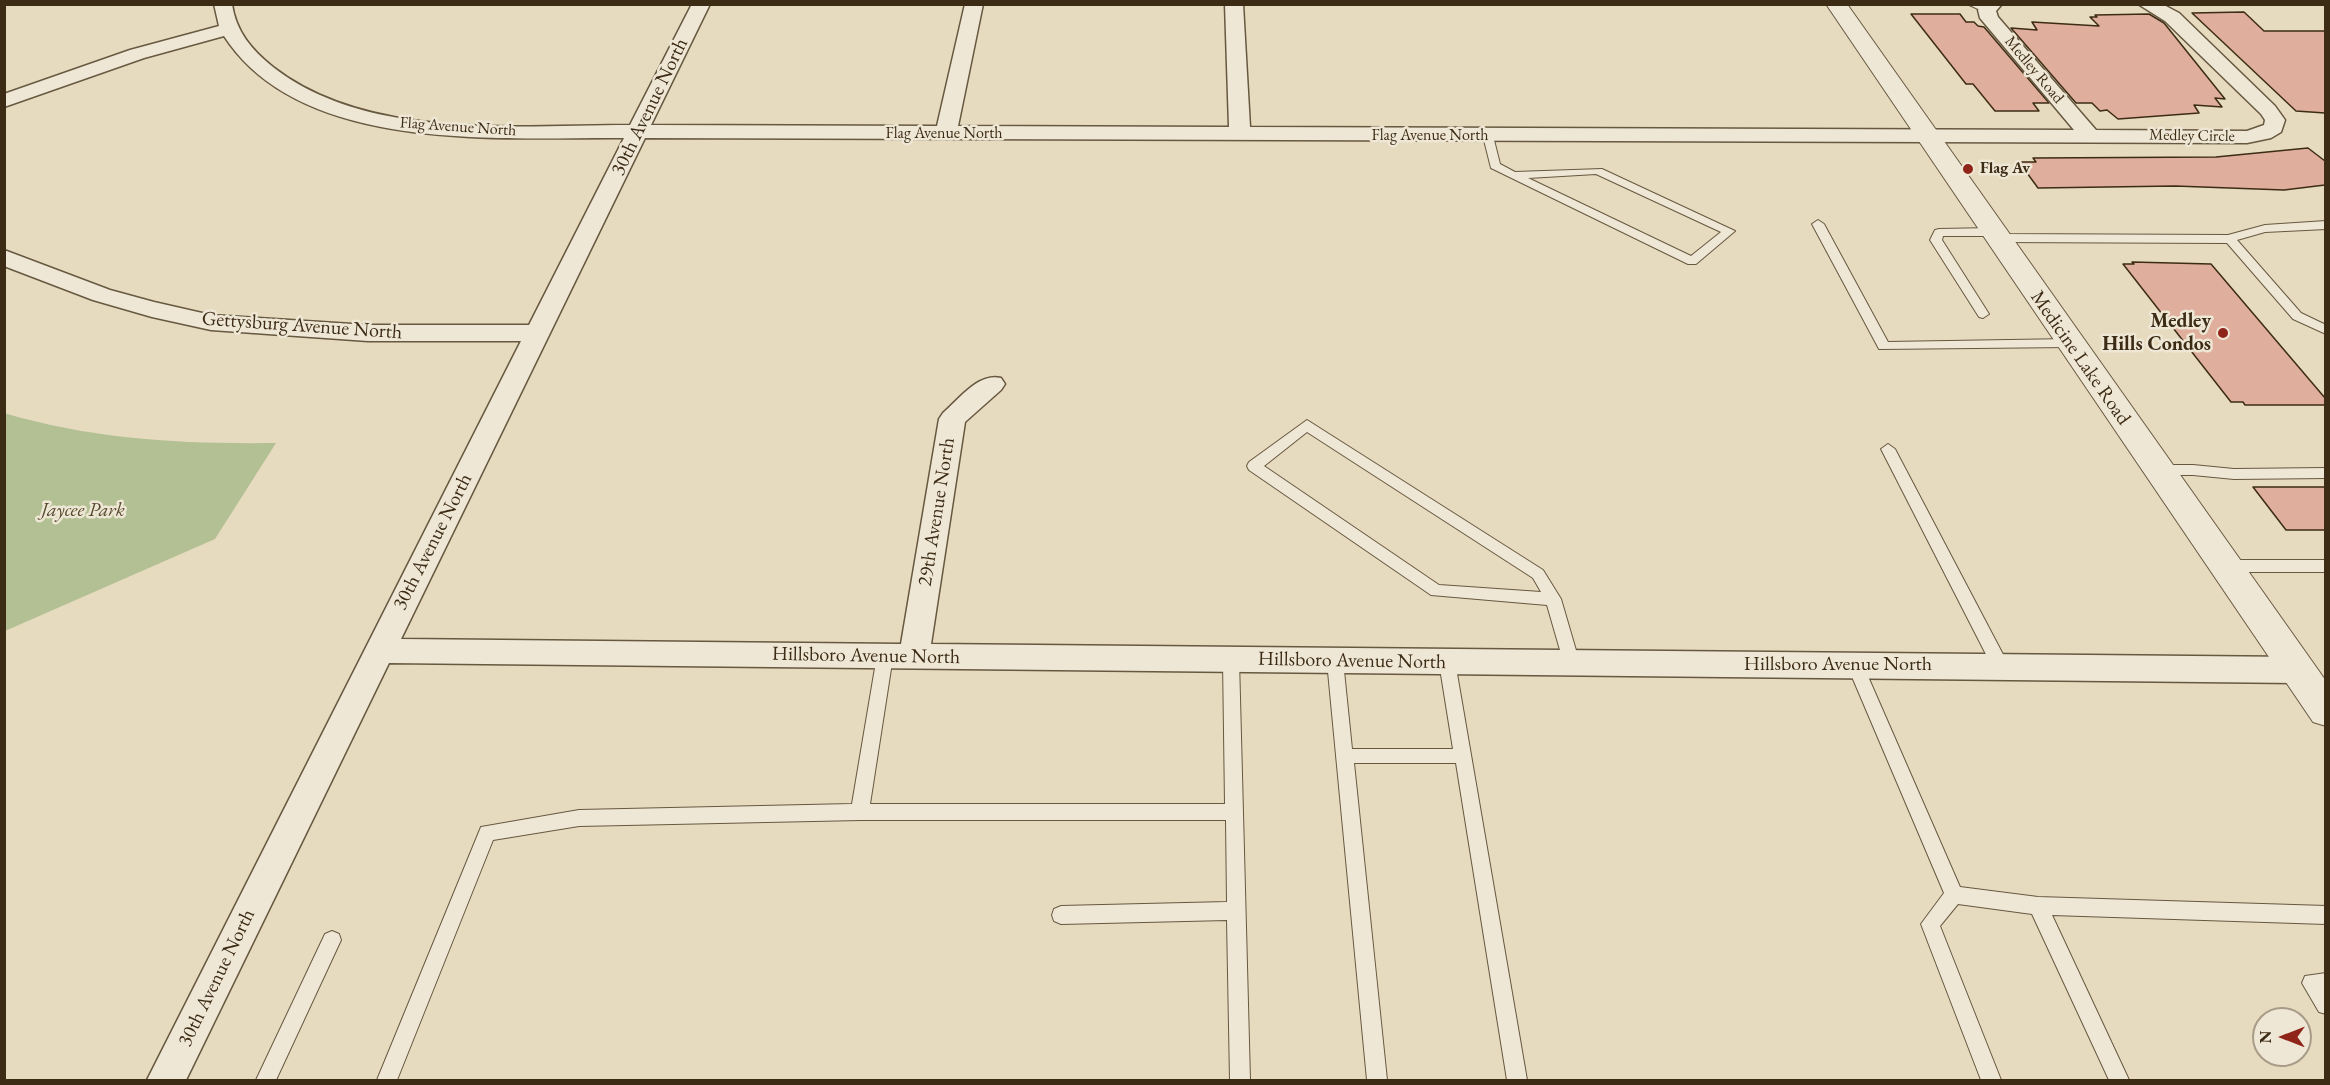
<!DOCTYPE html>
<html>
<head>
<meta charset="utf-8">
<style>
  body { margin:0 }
  #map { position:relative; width:2330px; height:1085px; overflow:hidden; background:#e6dabf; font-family:"EB Garamond",serif }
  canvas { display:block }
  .frame { position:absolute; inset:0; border:6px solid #3d2c15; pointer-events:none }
  .north { position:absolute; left:2252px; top:1007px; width:60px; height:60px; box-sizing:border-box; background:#efe7d5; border:2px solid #a89c88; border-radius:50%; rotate:270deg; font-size:16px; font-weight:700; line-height:24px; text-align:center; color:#3d2c15 }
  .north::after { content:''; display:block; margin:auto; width:21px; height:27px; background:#8f2418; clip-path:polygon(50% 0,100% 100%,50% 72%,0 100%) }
</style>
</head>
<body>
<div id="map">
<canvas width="2330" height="1085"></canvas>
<div class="frame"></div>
<div class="north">N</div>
</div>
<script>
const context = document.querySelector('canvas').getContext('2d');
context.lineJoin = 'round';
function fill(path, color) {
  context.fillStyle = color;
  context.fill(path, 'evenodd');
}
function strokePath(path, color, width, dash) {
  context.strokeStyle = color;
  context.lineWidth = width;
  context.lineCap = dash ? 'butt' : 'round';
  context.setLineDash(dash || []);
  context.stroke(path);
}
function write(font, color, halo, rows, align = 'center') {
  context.font = font + ' "EB Garamond",serif';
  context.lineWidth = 5;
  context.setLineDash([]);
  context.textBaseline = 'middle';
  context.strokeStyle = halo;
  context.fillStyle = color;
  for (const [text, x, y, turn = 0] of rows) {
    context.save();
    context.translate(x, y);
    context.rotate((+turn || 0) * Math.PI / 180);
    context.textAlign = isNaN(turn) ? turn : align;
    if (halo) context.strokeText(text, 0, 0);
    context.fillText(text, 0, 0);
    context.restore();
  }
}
fill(new Path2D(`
  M4 413C96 440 181 444 276 443L215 539 5 631Z`), '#b3c094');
const building = new Path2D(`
  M2244 12 2264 31H2325V113L2296 111 2192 13Z
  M1911 14H1960L1966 22H1974L1978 26 1984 27 2049 103H2033L2039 111H1995L1973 84H1966Z
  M2149 14 2164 23 2225 99 2215 98 2222 107 2194 105 2199 113 2118 119 2107 110 2100 111 2092 103H2076L2011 28 2037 30 2032 22 2099 26 2090 17H2097L2095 15Z
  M2308 148 2325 161V185L2284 190 2175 186 2038 188 2019 162H2036L2033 158 2216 157Z
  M2132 262 2211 264 2325 398V405H2245L2243 402H2231L2123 264H2134Z
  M2253 487H2325V530H2286Z`);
fill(building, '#dfae9c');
strokePath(building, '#3d2c15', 1.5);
const service = new Path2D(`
  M1967 4H1981L1992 10 1987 13Z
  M1488 133 1493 136 1500 164 1515 172 1602 169 1735 231 1696 264H1688L1491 168 1483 136ZM1596 174 1721 232 1691 256 1528 178Z
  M1818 220 1824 224 1888 342 2070 339 2076 343 2070 347 1879 349 1812 224Z
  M2326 221V229L2265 232 2237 240 2301 313 2326 325V334L2293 319 2227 243 1997 242 1993 241V236H1943L1942 240 1989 314 1983 318 1979 317 1930 240 1935 230 1939 229 1993 228 1997 229V234L2228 235 2265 225Z
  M1307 420 1543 570 1561 599 1580 664 1578 669 1572 671 1566 669 1564 664 1547 605 1431 595 1249 470 1247 466 1249 462ZM1307 432 1533 578 1541 592 1439 585 1264 466Z
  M1888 444 1895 449 2007 662 2009 667 2007 672 2001 674 1995 672 1881 449Z
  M2157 465H2193L2234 469 2326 468V478L2234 479 2193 475H2157L2150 470Z
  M2227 560H2326V572H2227L2222 570 2219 566 2222 562Z
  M885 649 891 651 893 656 870 804H1225L1223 660 1225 655 1231 653 1237 655 1239 660 1250 1080H1230L1227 920 1061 924 1054 921 1052 915 1054 909 1061 906 1227 902 1226 820H860L579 826 493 840 397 1080H377L481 827 579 810 852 804 877 656 879 651Z
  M1335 654 1341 656 1343 661 1352 749H1453L1439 662 1441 657 1447 655 1453 657 1455 662 1527 1080H1507L1456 763H1354L1387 1080H1367L1327 661 1329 656Z
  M1855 658 1861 660 1863 665 1960 887 2038 897 2326 906V924L2052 915 2129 1080H2109L2032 914 1958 904 1940 926 2001 1080H1981L1921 924 1944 893 1847 665 1849 660Z
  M332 931 339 934 341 940 276 1080H256L325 934Z
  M2326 973V1014L2319 1012 2302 983 2305 976Z`);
const minor = new Path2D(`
  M214 4H232C236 32 252 50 273 67 368 141 517 125 630 125L692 4H710L651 125 937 126 965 4H983L958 126 1229 127 1225 4H1243L1250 127 2074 130 1980 18 1978 10 1982 4H2002L1996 11 1998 17 2096 130 2247 131 2264 125 2265 120 2261 114 2165 21 2138 4H2162L2179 13 2275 106 2285 120 2281 132 2271 138 2247 143 645 138 401 639 901 644 939 419 943 413C959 399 979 372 1001 378L1005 384 1001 390 965 422 931 644 2297 657 2308 661 2312 670 2308 679 2297 683 389 663 186 1080H147L521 341H368L211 330 152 317 93 300 4 266V250L110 290 154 302 211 315 368 325H529L624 138C501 137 301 155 224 36L144 58 4 107V94L130 50 219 26Z`);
const tertiary = new Path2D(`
  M1826 4H1847L2326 681V726L2313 722Z`);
strokePath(service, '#675840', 2);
strokePath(minor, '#675840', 3);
strokePath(tertiary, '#675840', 2);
fill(service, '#efe7d5');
fill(minor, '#efe7d5');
fill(tertiary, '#efe7d5');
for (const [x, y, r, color] of [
  [1968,169,6,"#8f2418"],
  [2223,333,6,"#8f2418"]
]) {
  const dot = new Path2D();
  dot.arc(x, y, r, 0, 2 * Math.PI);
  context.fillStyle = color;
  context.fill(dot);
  strokePath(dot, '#efe7d5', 2);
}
write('16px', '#3d2c15', '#efe7d5', [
  ["Medley Road",2034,70,50],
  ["Flag Avenue North",458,127,4],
  ["Flag Avenue North",944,134],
  ["Flag Avenue North",1430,136],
  ["Medley Circle",2192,136,1]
]);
write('bold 16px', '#3d2c15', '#efe7d5', [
  ["Flag Av",1980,169]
], 'left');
write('20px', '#3d2c15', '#efe7d5', [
  ["30th Avenue North",650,107,-64],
  ["Gettysburg Avenue North",302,326,4],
  ["Medicine Lake Road",2080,358,55],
  ["29th Avenue North",937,512,-81],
  ["30th Avenue North",433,542,-63],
  ["Hillsboro Avenue North",866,656,1],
  ["Hillsboro Avenue North",1352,661,1],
  ["Hillsboro Avenue North",1838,665],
  ["30th Avenue North",217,978,-64]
]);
write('bold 20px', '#3d2c15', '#efe7d5', [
  ["Medley",2211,322],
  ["Hills Condos",2211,345]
], 'right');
write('italic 20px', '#554a2e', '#efe7d5', [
  ["Jaycee Park",83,511]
]);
</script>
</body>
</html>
